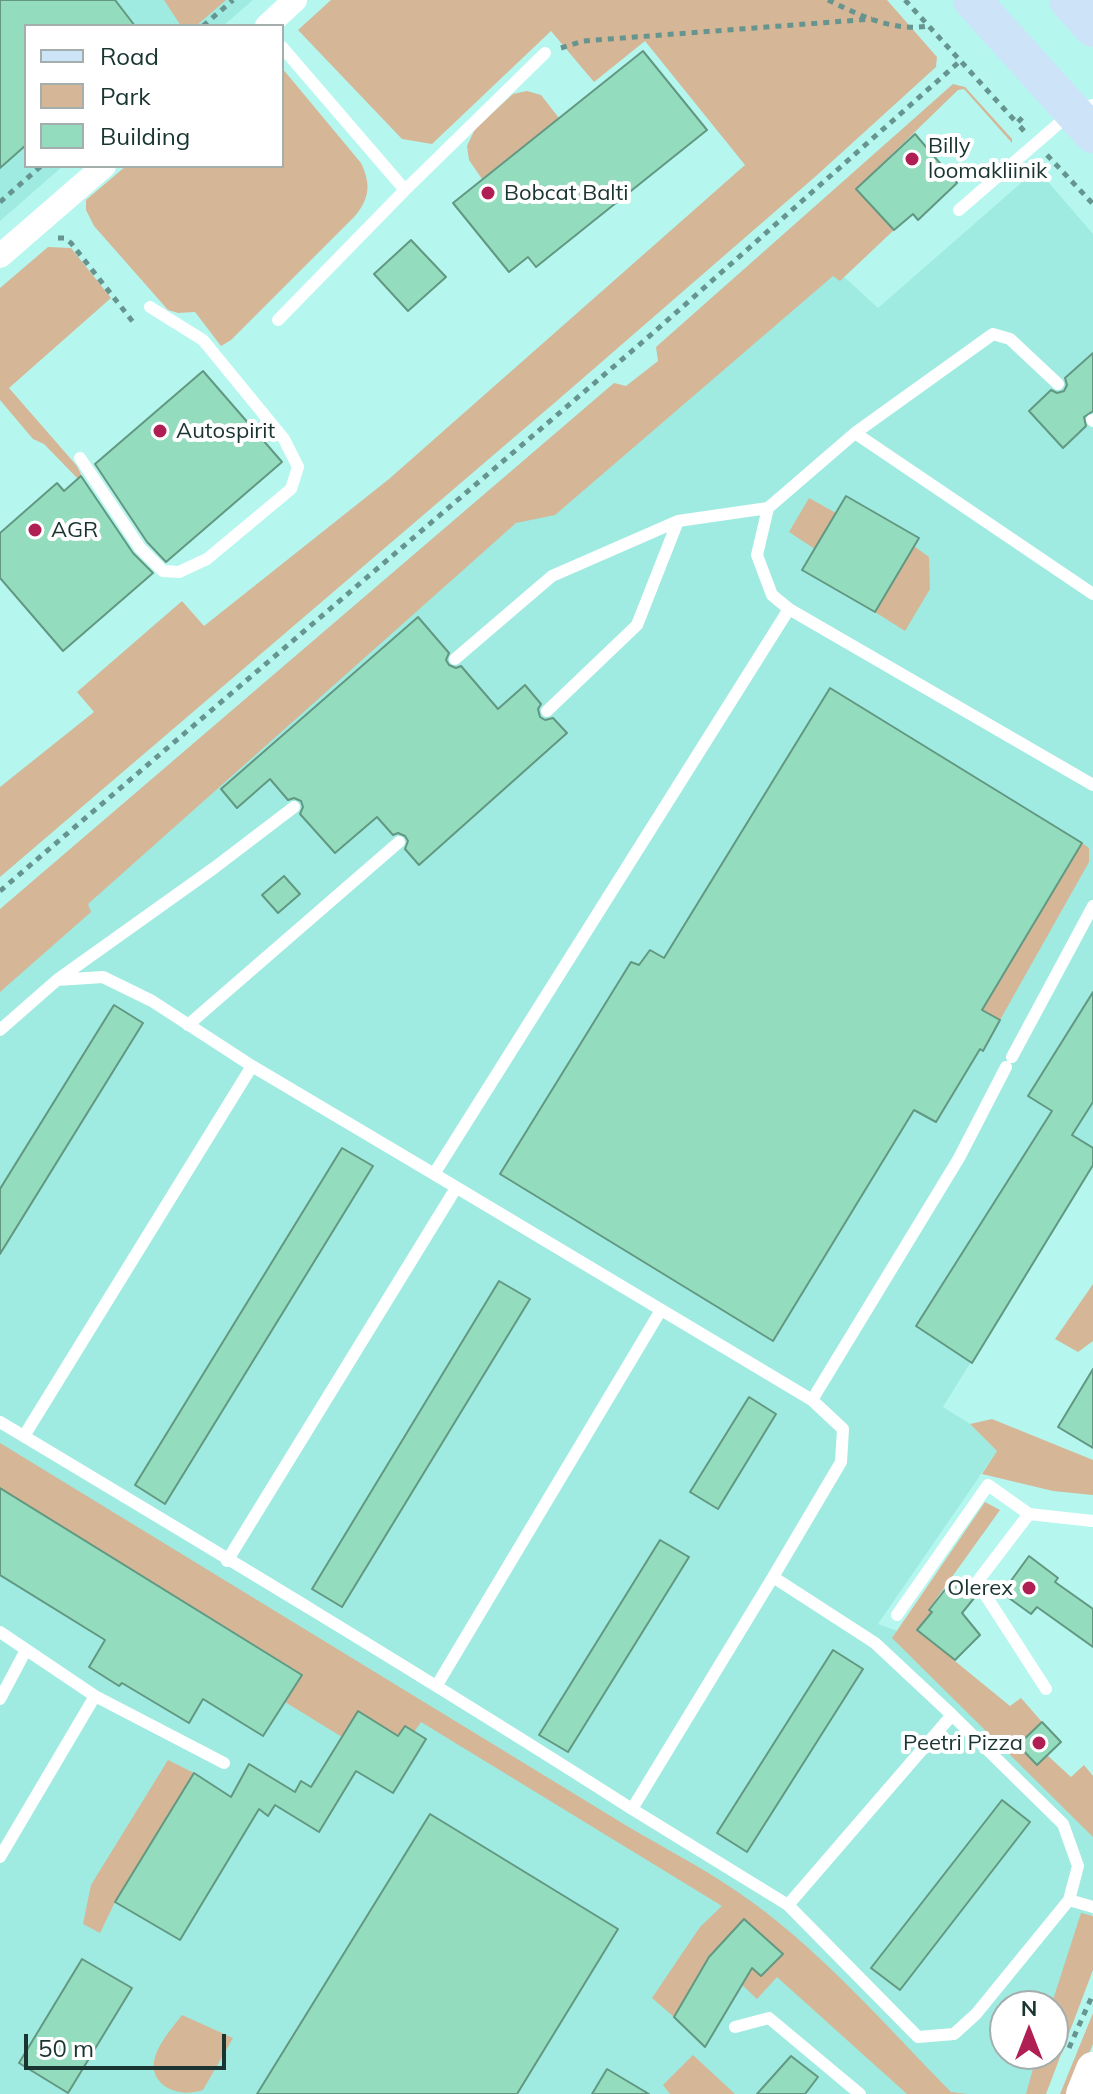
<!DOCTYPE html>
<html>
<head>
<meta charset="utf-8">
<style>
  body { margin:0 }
  #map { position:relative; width:1093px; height:2094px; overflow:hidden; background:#b5f7ef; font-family:Mulish,sans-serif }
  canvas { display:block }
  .legend { position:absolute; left:24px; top:24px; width:260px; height:144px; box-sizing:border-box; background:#fff; border:2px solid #a3aead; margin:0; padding:10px 14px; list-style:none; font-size:24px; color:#1a3531 }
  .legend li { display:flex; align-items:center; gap:16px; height:40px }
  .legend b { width:40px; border:2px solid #a3aead }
  .north { position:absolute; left:989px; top:1990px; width:80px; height:80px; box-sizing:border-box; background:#fff; border:2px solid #a3aead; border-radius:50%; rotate:0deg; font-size:22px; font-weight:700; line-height:32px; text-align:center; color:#1a3531 }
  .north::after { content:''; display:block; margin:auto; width:28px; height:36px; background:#b01f53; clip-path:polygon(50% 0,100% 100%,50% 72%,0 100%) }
  .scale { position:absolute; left:24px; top:2034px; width:202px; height:36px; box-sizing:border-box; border:4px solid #1a3531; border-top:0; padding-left:10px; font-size:24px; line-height:28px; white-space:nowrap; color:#1a3531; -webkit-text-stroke:6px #fff; paint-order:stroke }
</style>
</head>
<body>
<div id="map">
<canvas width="1093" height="2094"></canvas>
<ul class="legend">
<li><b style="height:10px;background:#cce3f8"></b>Road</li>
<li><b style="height:22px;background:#d5b697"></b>Park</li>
<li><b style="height:22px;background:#93dcbe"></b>Building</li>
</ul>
<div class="north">N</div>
<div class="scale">50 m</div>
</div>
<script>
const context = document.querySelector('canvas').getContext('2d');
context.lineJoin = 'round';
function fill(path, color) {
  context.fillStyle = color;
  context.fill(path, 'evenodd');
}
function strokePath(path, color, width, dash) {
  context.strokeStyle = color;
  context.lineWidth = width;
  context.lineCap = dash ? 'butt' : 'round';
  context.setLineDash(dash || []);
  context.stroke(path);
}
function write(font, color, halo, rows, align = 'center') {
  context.font = font + ' Mulish,sans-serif';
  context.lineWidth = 8;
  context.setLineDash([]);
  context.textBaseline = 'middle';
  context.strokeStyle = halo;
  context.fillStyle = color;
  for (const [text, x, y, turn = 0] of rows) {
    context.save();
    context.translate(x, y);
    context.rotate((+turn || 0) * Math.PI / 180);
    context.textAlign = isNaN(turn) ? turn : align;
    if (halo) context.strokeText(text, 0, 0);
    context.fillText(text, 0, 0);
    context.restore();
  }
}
fill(new Path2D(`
  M0 0H253L223 26H26V166H63L0 221Z
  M1037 169 1093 234V1165L943 1407 970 1424 997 1451 878 1624 903 1633 1093 1828V1912L1053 2031V2006H1005V2054H1045L1032 2094H0V976L407 616 825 259 878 308Z`), '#9febe1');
fill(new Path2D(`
  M164 0H226L196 26H181Z
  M331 0H887L937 57 936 67 816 176 559 399 0 877V787L94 712 77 692 182 601 204 626 389 479 745 165 645 41 594 82 551 31 432 144 402 139 298 30Z
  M282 68 361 163C371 184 370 198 355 216L231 340 221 346 195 312 178 313 168 310 94 226 86 210V200L126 166H282Z
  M953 84 965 87 1012 139V143L964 89 958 90 856 189 894 230 840 281 833 276 555 515 516 523 88 904 91 912 0 992V909L614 383 626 386 658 361 656 347Z
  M527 91 541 95 559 118 482 179 469 160 467 146 475 129 513 94Z
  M48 247 71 248 111 298 9 388 77 466 81 474 79 480 44 444 33 439 0 400V288Z
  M809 498 836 513 815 549 789 532Z
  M914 546 929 557 930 589 905 631 875 612Z
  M1082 843 1089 848V862L1000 1020 982 1010Z
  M1093 1284V1341L1078 1352 1055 1339Z
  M992 1419 1093 1460V1495L1053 1491 982 1474 997 1451 970 1424Z
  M0 1443 627 1826C669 1851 713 1873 752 1902 826 1956 887 2027 951 2092L968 2094H907L777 1977 757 1999 741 1984 701 1971 674 2017 652 1998 700 1927 722 1906 421 1722 414 1732 405 1726 398 1736 358 1711 342 1737 285 1702 302 1674 0 1488Z
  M985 1502 1000 1510 929 1609 932 1612 917 1630 1010 1706 1021 1698 1042 1722 1018 1745 1036 1765 1047 1755 1071 1777 1084 1765 1093 1776V1837L892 1638Z
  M168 1760 194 1773 115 1902 100 1933 83 1924 91 1885Z
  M1081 1913 1093 1916V1970L1046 2094H1026L1037 2054H1053L1051 2006Z
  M1093 2013V2044L1073 2094H1060Z
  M182 2015 233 2038 203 2090C189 2094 178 2094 166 2087 137 2066 167 2035 182 2015Z
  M693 2055 735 2094H670L663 2085Z`), '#d5b697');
const building = new Path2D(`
  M0 0H115L135 26H26V145L0 168Z
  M643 51 707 130 536 267 528 257 509 272 453 203Z
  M915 134 957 183 918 220 913 214 894 230 856 189Z
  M411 240 446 277 408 311 374 274Z
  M1093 353V411L1084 417 1086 426 1063 448 1029 411 1051 390 1057 393 1064 391 1067 385 1065 378Z
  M203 371 282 462 166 562 147 542 95 464Z
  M81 476 133 553 153 573 63 651 0 578V533L57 483 64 491Z
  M846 496 919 538 875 612 802 570Z
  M418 617 449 653 446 660 449 665 456 668 461 666 498 709 525 685 541 704 538 709 540 717 545 720 553 718 567 733 419 865 405 849 408 841 405 836 398 833 393 835 377 817 335 853 300 814 303 807 301 801 294 798 288 800 270 779 237 808 221 789Z
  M830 688 1082 843 982 1010 1000 1020 983 1051 980 1049 936 1122 914 1110 773 1341 500 1174 631 962 639 965 650 950 664 958Z
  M284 876 300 894 278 913 262 895Z
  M1093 992V1102L1072 1135 1093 1148V1165L972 1363 916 1326 1052 1111 1028 1096Z
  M114 1005 143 1023 0 1254V1189Z
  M342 1148 373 1166 165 1504 135 1485Z
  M499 1281 530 1299 342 1607 312 1589Z
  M1093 1369V1448L1058 1427Z
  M749 1397 776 1414 718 1509 690 1492Z
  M0 1488 302 1675 263 1736 203 1699 189 1723 122 1683 119 1686 89 1667 105 1640 0 1575Z
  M660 1540 689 1557 568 1752 539 1735Z
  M1029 1556 1058 1578 1055 1582 1093 1609V1647L1037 1607 1031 1614 1002 1593Z
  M951 1582 975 1597 962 1613 980 1635 955 1660 917 1630 932 1612 929 1610Z
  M833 1650 863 1669 747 1852 717 1833Z
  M358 1711 398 1736 405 1726 426 1739 393 1793 356 1771 319 1832 275 1805 268 1816 259 1809 180 1940 115 1902 194 1773 231 1797 249 1764 295 1792 301 1781 311 1787Z
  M1042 1722 1061 1742 1037 1765 1018 1745Z
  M1002 1800 1030 1822 900 1990 871 1968Z
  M430 1814 618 1929 517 2094H257Z
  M744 1919 783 1954 761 1976 752 1968 705 2047 674 2017 709 1957Z
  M82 1959 132 1988 68 2093 19 2063Z
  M791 2056 818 2077 805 2094H757Z
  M607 2069 649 2094H592Z`);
fill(building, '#93dcbe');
strokePath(building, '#629881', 2);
strokePath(new Path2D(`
  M828 0C859 15 893 32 928 26
  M905 0 1017 123
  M203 26 233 0
  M561 48 583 41 872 19
  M1024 131 1017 123 1025 115
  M1047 155 1093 204
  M0 202 41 166
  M58 238H64L71 243 133 322
  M0 891 653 333 959 62
  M1069 2048 1093 1994`), '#66948e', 5, [6, 6]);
strokePath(new Path2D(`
  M282 47 405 190
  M959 210 1072 112 1093 105
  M278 320 405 190 545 53
  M1092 420 1093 421
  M855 433 993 334 1010 339 1058 384
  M80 458 140 548 163 571 179 572 207 559 291 489 298 467 284 439 203 340 150 307
  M789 609 772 595 757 555 768 508 855 433 1093 594
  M455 659 552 576 678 521 768 508
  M547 711 637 625 678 521
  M57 980 214 868 294 807
  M188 1025 399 842
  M0 1030 57 980 103 977 152 1001 252 1066 434 1174
  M1012 1057 1093 906
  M812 1400 434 1174 789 609 1093 785
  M0 1422C212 1549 424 1676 632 1809
  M24 1436 252 1066
  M227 1561 456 1188
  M773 1577 632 1809 788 1905 918 2037 954 2034 976 2014 1069 1900 1078 1866 1063 1824 952 1715 875 1643 773 1577 841 1462 843 1429 812 1400 959 1158 1006 1067
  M897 1615 988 1485 1029 1514
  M0 1632 95 1696 224 1763
  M437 1685 661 1310
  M1046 1689 977 1582 1029 1514 1093 1521
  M0 1699 26 1650
  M0 1857 95 1696
  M1069 1900 1093 1907
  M788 1905 952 1715
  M735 2027 769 2018 860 2094`), '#fff', 12);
strokePath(new Path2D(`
  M267 26 295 0
  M0 256 104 166`), '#fff', 24);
strokePath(new Path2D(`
  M1083 2094 1093 2069`), '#fff', 34);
strokePath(new Path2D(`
  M972 0 1093 134
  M1068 0 1093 28`), '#cce3f8', 38);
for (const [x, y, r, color] of [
  [912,159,8,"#b01f53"],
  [488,193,8,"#b01f53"],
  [160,431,8,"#b01f53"],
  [35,530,8,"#b01f53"],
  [1029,1588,8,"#b01f53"],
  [1039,1743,8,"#b01f53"]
]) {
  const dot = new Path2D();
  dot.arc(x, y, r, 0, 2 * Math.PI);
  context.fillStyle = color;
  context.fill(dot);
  strokePath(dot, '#fff', 3);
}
write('22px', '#1a3531', '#fff', [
  ["Billy",928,146],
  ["loomakliinik",928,171],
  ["Bobcat Balti",504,193],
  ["Autospirit",176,431],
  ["AGR",51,530],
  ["Olerex",1013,1588,"right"],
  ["Peetri Pizza",1023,1743,"right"]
], 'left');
</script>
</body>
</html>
